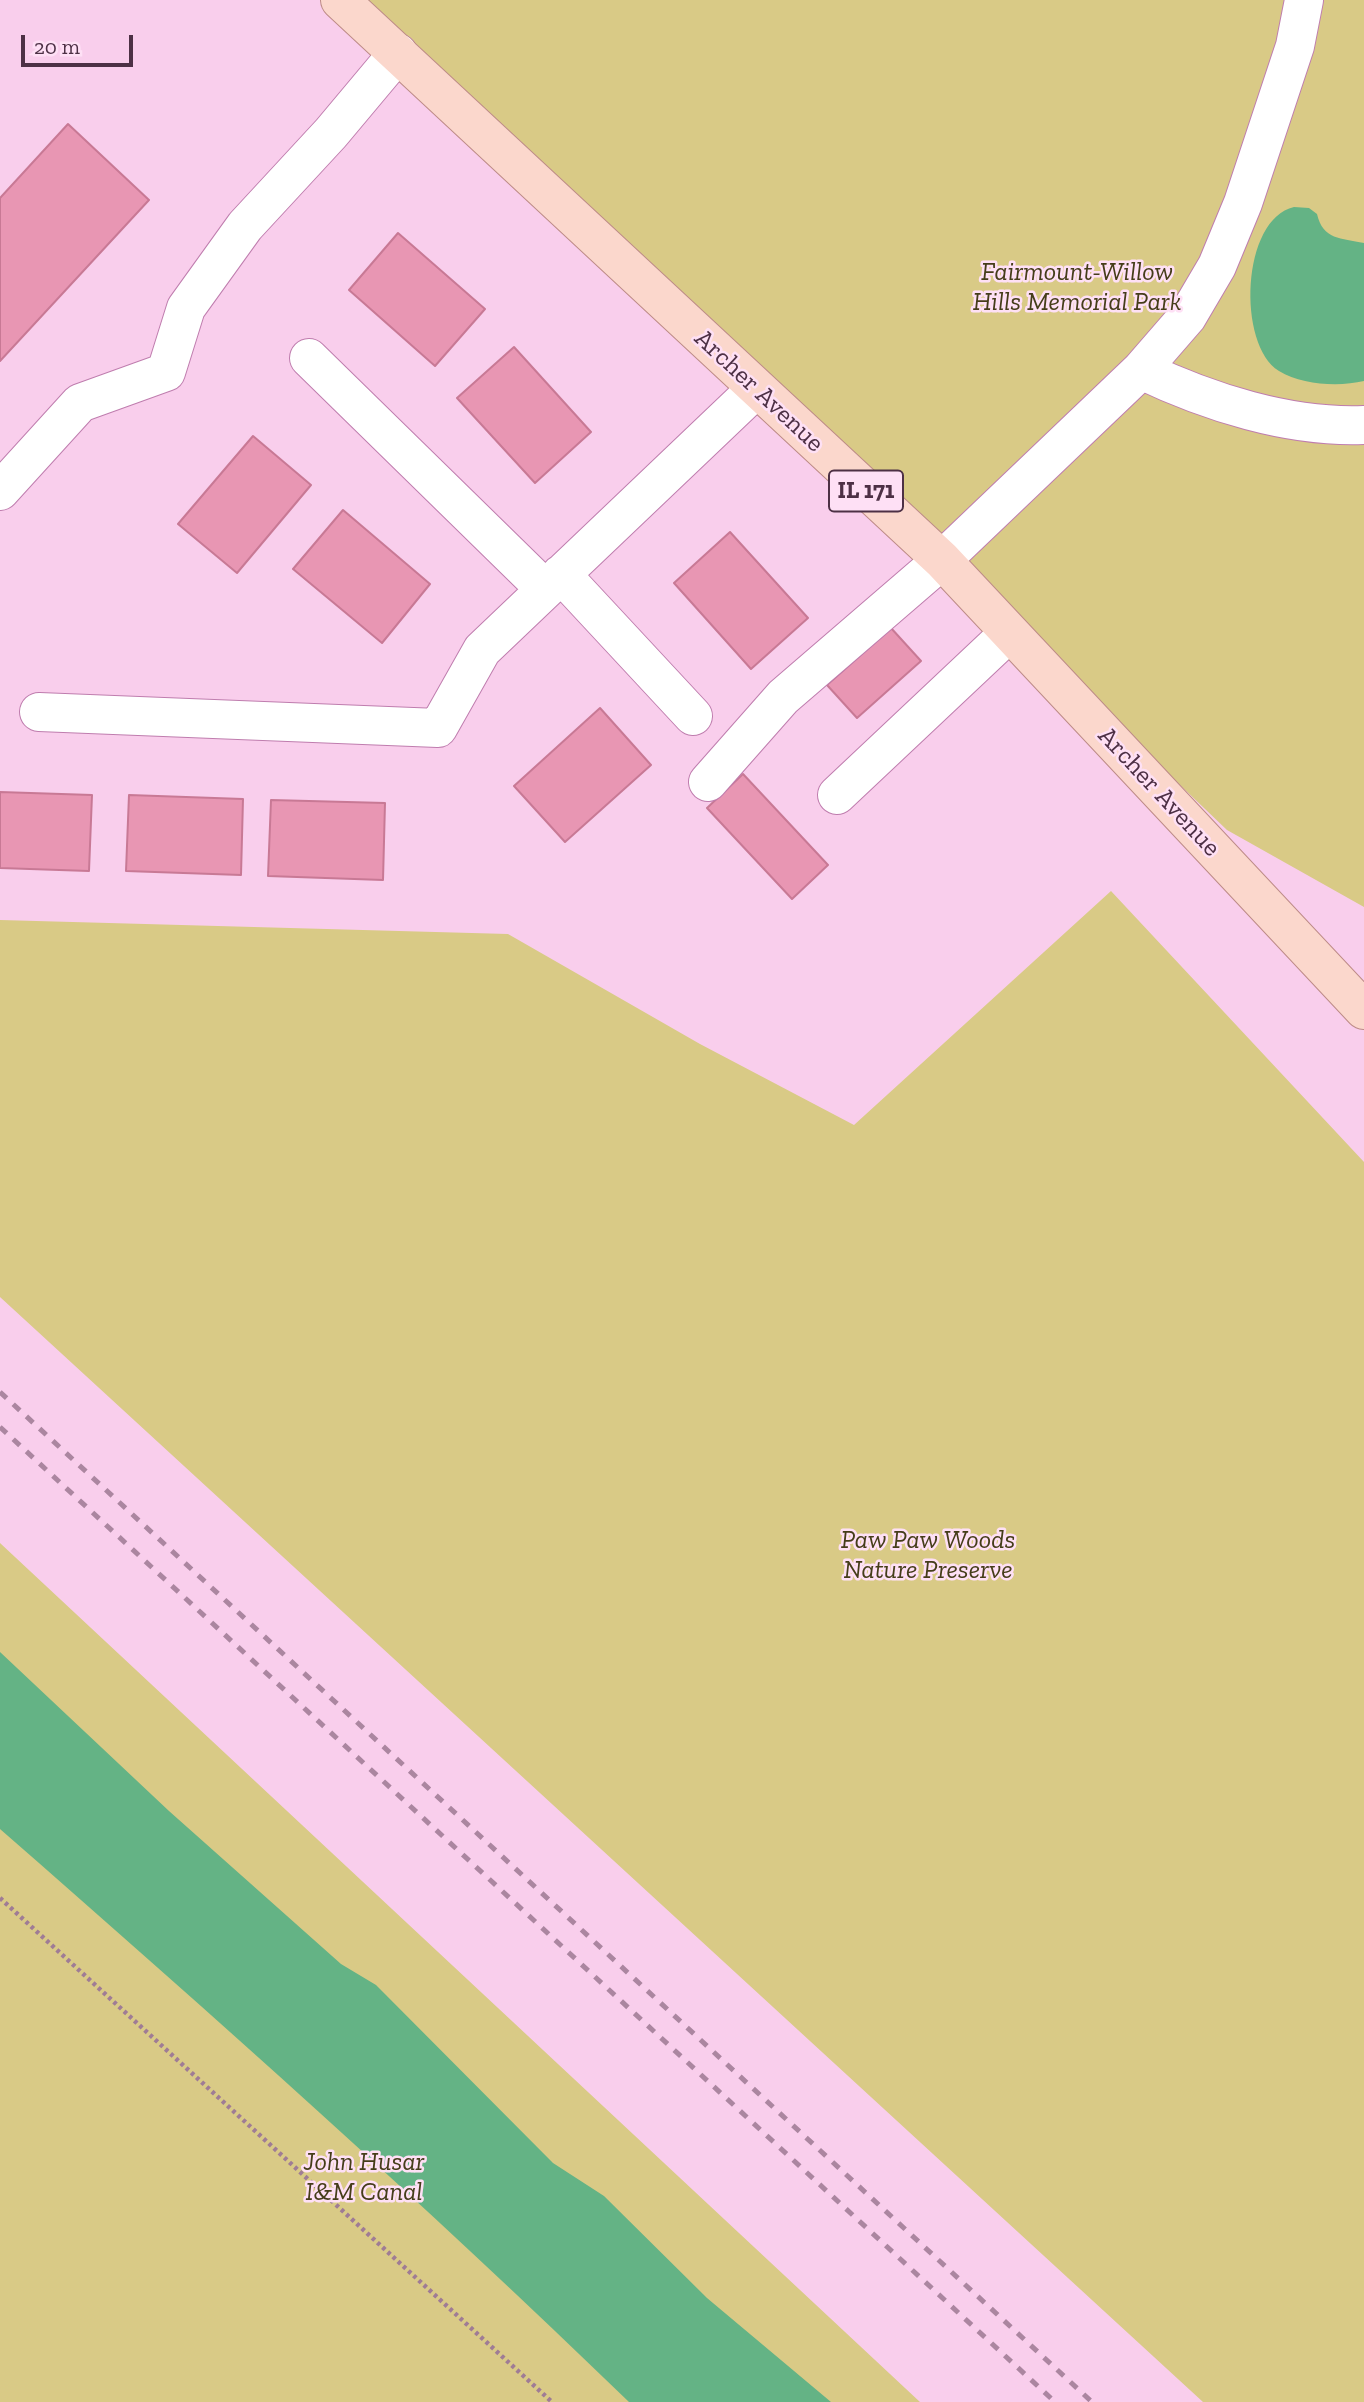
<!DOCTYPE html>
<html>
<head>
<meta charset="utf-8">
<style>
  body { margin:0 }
  #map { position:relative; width:1364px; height:2402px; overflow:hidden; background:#f9ceec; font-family:"Zilla Slab",serif }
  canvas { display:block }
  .scale { position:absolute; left:21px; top:35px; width:112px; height:32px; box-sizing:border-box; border:4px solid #4d3045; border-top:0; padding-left:9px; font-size:21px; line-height:24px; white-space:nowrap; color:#4d3045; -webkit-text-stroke:5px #fee0f5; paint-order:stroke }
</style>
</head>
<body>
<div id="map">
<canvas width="1364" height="2402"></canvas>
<div class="scale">20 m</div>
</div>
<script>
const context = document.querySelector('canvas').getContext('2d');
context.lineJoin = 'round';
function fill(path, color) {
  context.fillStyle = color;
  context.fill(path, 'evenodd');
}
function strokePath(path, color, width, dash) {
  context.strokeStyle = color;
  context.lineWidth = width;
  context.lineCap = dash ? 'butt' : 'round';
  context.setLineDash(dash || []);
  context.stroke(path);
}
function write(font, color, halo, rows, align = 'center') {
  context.font = font + ' "Zilla Slab",serif';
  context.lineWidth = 5;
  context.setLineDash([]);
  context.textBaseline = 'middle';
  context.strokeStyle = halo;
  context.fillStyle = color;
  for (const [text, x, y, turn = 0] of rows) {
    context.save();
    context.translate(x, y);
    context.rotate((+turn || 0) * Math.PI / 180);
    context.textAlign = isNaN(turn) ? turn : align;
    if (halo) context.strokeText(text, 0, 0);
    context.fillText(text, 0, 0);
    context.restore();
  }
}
fill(new Path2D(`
  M359 0H1364V907L1227 830Z
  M1111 891 1364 1162V2402H1203L0 1297V920L508 934 700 1044 854 1125Z
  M0 1543 920 2402H0Z`), '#d9ca86');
fill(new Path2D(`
  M1294 207 1309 208 1317 214C1323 240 1341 238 1364 243V381C1339 387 1302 385 1279 371 1237 345 1241 219 1294 207Z
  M0 1652 169 1811 341 1964 376 1985 553 2163 604 2196 707 2298 831 2402H629C426 2205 214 2016 0 1829Z`), '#64b385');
const building = new Path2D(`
  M68 124 149 200 0 361V198Z
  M398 233 485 309 435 366 349 290Z
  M514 347 591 432 535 483 457 398Z
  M253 436 311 485 237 573 178 524Z
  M343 510 430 584 382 643 293 569Z
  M730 532 808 618 751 669 674 583Z
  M891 628 921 661 857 718 827 685Z
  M600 708 651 765 565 842 514 786Z
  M743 774 828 865 792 899 707 808Z
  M0 792 92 795 89 871 0 868Z
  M129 795 243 799 241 875 126 871Z
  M271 800 385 803 383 880 268 876Z`);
fill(building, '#e896b3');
strokePath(building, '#c87995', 2);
const minor = new Path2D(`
  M309 358 545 589
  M1141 370C1208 402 1289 428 1364 425
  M0 491 80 403 166 372 186 308 245 226 331 133 398 53
  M561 574 693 716
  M39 712 438 728 482 650 756 389
  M708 782 783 697 942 560 1141 370 1187 317 1217 266 1243 203 1295 46 1304 0
  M837 795 1009 633`);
const major = new Path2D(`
  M340 0 942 560 1364 1010`);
strokePath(minor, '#bf7dae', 40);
strokePath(major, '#bd8b87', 40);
strokePath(new Path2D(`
  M0 1898 552 2402`), '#9f7c95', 4.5, [3.5, 3.5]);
strokePath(minor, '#fff', 38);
strokePath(major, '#fbd7cc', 38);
strokePath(new Path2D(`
  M0 1392 1092 2402
  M0 1427 1055 2402`), '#ab86a0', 5, [9, 9]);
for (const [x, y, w] of [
  [866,491,74]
]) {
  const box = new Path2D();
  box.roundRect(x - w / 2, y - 20.5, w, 41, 5);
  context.fillStyle = '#fee0f5';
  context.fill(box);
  strokePath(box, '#4d3045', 2);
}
write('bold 24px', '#4d3045', null, [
  ["IL 171",866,491]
]);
write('italic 26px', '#453d19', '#fee0f5', [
  ["Fairmount-Willow",1077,273],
  ["Hills Memorial Park",1077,303],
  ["Paw Paw Woods",928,1541],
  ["Nature Preserve",928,1571],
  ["John Husar",364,2163],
  ["I&M Canal",364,2193]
]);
write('26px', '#4d3045', '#fee0f5', [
  ["Archer Avenue",759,391,43],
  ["Archer Avenue",1159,792,47]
]);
</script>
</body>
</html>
